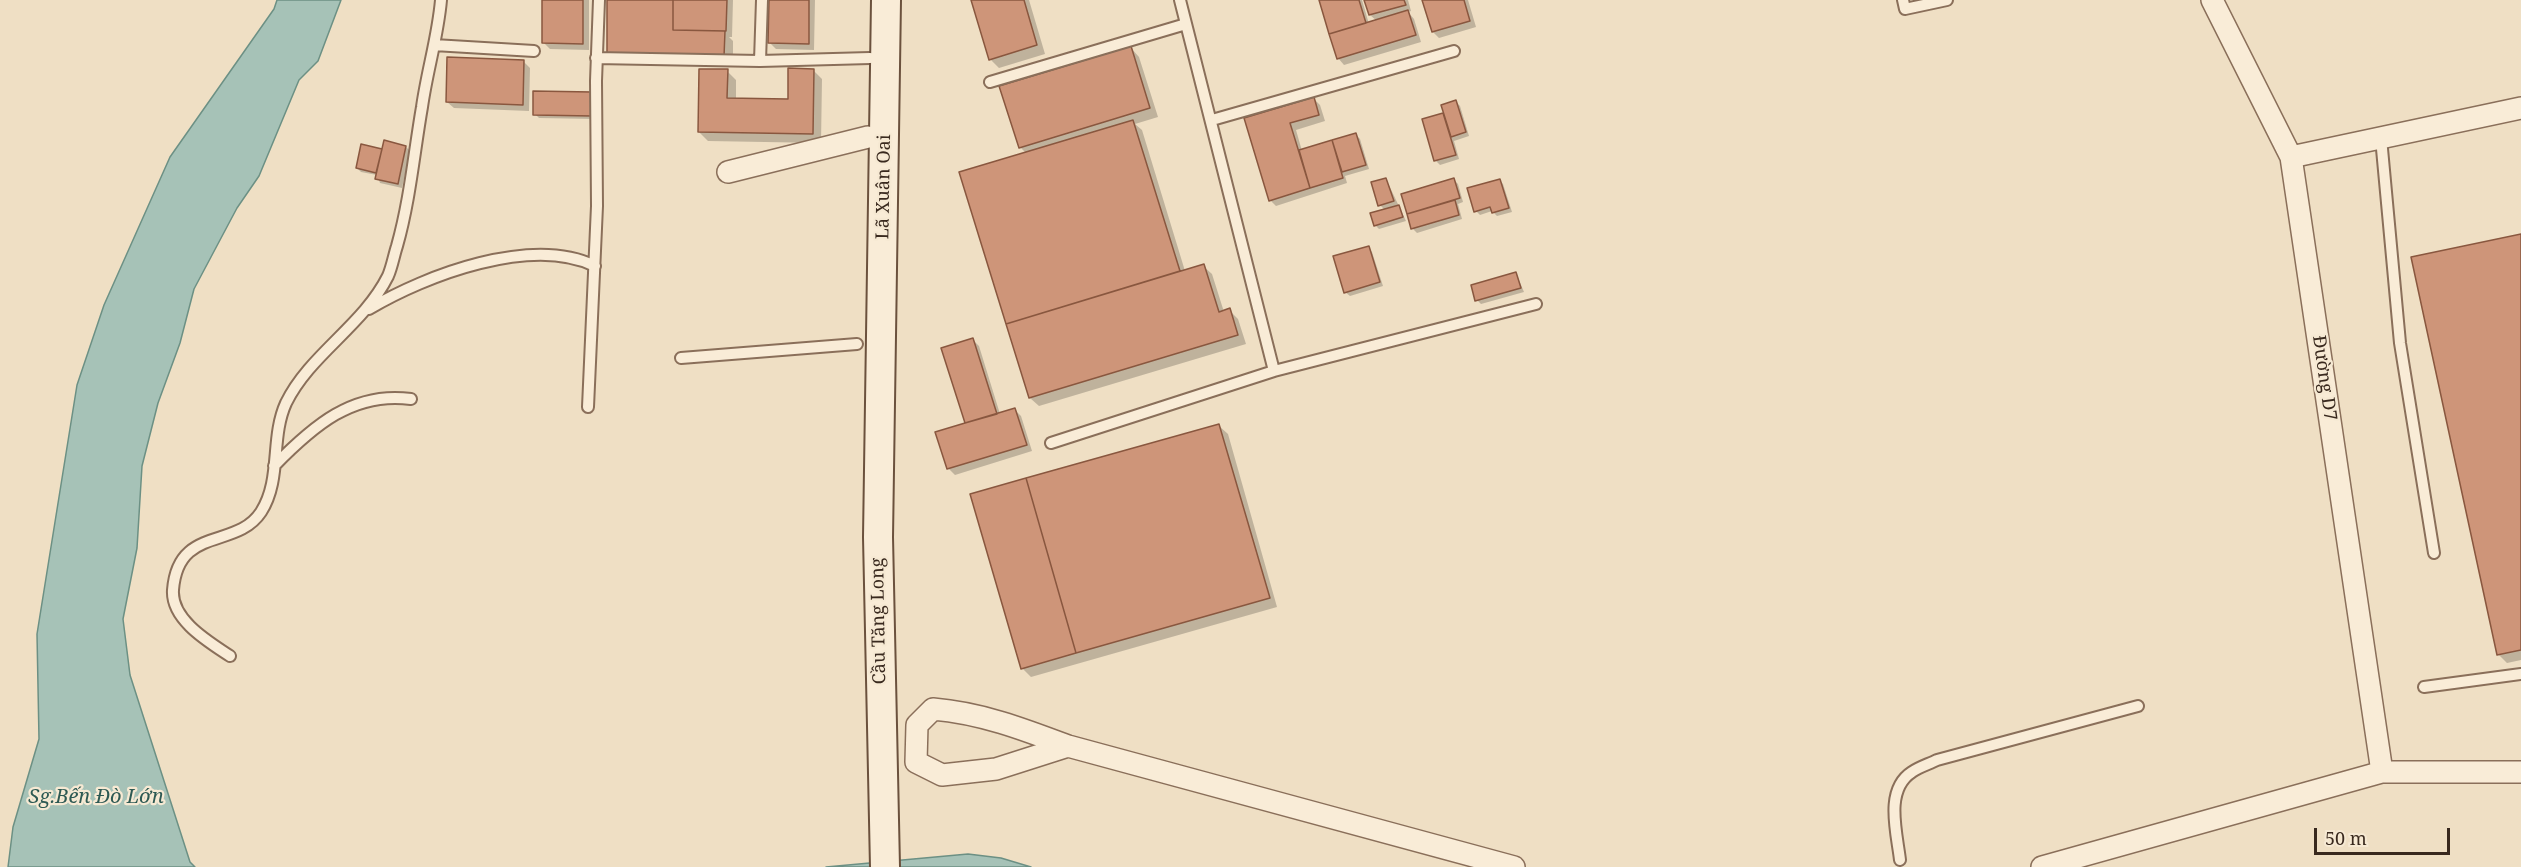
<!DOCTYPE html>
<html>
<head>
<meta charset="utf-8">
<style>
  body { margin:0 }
  #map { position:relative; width:2521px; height:867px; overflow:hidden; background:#efdfc4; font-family:"Noto Serif",serif }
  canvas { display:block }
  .scale { position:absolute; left:2314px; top:828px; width:136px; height:27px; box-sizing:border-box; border:3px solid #39291e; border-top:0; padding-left:8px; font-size:18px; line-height:21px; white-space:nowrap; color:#39291e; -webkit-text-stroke:4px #f6e9d3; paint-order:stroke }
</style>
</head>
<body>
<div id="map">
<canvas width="2521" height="867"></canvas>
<div class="scale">50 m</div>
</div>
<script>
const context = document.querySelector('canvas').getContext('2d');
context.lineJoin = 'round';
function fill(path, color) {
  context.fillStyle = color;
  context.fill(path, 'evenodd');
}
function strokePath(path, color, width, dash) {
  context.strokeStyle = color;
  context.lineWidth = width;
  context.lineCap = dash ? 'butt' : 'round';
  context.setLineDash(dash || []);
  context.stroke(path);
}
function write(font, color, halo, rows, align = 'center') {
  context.font = font + ' "Noto Serif",serif';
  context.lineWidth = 4.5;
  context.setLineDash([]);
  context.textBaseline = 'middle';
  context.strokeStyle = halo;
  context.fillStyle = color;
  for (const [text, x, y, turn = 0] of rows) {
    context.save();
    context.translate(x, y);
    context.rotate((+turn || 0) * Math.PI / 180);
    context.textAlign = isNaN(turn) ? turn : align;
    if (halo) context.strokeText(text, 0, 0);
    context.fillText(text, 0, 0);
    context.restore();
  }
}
const water = new Path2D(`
  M277 0H341L318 61 299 80 259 176 237 208 194 289 180 343 158 403 142 466 137 548 123 619 130 675 190 862 195 867H8L13 827 39 739 37 634 77 385 104 305 170 157 274 9Z
  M968 854 1001 858 1031 867H826Z`);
fill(water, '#a6c2b7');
strokePath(water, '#6c9084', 1.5);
fill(new Path2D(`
  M544 0H589V50L550 49 543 42Z
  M609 0H733L732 37H729L733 41V66Z
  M770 0H815L814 50 776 49 769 42Z
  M973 0H1029L1045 54 999 68 990 59Z
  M1320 0H1362L1369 24 1377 21 1370 15 1366 0H1408L1411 11 1408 12 1414 19 1421 42 1344 65 1338 58Z
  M1423 0H1468L1476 27 1439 38 1433 32Z
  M1131 48 1139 57 1158 117 1135 124 1142 130 1185 271 1203 266 1212 274 1224 312 1229 310 1238 319 1246 344 1039 406 1030 398 961 173 1027 154 1020 147Z
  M523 61 530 68 529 111 454 108 447 102Z
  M813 70 822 79 821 143 708 141 699 132 727 71 736 80V100L789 101Z
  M591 93 595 119 539 118 535 114Z
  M1314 99 1320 105 1325 121 1296 130 1302 151 1356 135 1360 139 1369 169 1345 176 1347 183 1276 206 1270 200 1245 119Z
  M1456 102 1460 106 1469 136 1454 141 1459 159 1440 165 1436 161 1423 120 1445 114Z
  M406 147 410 151 402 188 380 183 377 175 361 172 357 168 383 150Z
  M1386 179 1406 221 1379 229 1375 225 1385 210 1380 205Z
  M1454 180 1458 184 1463 202 1458 204 1462 219 1417 233 1413 229 1403 195Z
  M1499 180 1503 184 1512 212 1497 216 1492 211 1480 215 1476 211Z
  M2521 235V660L2507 663 2498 654Z
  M1368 248 1372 252 1383 286 1350 296 1345 292Z
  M1516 273 1524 292 1481 304 1477 300Z
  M973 340 979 346 1000 414 1015 410 1021 416 1032 451 955 475 948 468 967 424Z
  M1219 426 1228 434 1277 607 1031 677 1022 668Z`), '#0003');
const building = new Path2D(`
  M542 0H583V44L542 43Z
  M607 0H673V30L725 31 724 57 607 55Z
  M673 0H727L726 31 673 30Z
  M769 0H809V44L768 43Z
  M971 0H1024L1037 45 989 60Z
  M1319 0H1359L1366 23 1329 34Z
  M1364 0H1404L1406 5 1369 15Z
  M1422 0H1464L1470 21 1432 32Z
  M1408 10 1416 35 1337 59 1329 34Z
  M1131 46 1150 108 1019 148 999 86Z
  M447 57 524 60 523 105 446 102Z
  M788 68 814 69 813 134 698 132 699 69H728L727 98 788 99Z
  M533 91 592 92V116L533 115Z
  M1314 97 1319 115 1290 123 1310 188 1269 201 1244 118Z
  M1456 100 1466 132 1451 137 1441 105Z
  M1443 113 1456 155 1434 161 1422 119Z
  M1133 120 1180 271 1006 324 959 172Z
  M1356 133 1366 165 1342 172 1332 140Z
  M384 140 406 146 398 184 375 179Z
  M1332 140 1343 178 1310 188 1299 150Z
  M361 144 382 149 376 173 356 168Z
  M1386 178 1394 201 1378 206 1371 182Z
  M1454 178 1460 198 1407 214 1401 194Z
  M1500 179 1509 208 1492 213 1490 207 1474 212 1467 188Z
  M1455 200 1459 215 1411 229 1407 214Z
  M1399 205 1403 217 1374 226 1370 213Z
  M2521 234V650L2497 655 2411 257Z
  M1369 246 1380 282 1344 293 1333 256Z
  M1204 264 1219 312 1230 308 1238 335 1029 398 1006 324Z
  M1516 272 1521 288 1475 301 1471 285Z
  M973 338 997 414 965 423 941 348Z
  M1015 408 1027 445 947 469 935 432Z
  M1219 424 1270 598 1076 653 1026 478Z
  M1026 478 1076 653 1021 669 970 494Z`);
fill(building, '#ce9579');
strokePath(building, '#89573f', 1.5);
const lane = new Path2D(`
  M1903 0 1905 9 1947 0
  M434 45 534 51
  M596 58 760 61 870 58
  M760 61 762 0
  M990 82 1186 24
  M1212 120 1454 51
  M2381 138 2400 343 2434 553
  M369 309C426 275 532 235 595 266
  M681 358 857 344
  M1274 371 1536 304
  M588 407 597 206 596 81 599 0
  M1051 443 1274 371 1180 0
  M274 466C313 426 353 391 411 399
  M230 656C209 642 171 620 173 590 178 525 236 550 261 512 282 479 270 438 286 403 310 354 363 326 388 276 392 267 394 255 397 246 410 200 414 153 422 107 427 71 438 36 441 0
  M2424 687 2521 674
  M1900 860C1897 833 1884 790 1912 772 1919 767 1929 764 1937 760L2138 706`);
const street = new Path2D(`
  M2212 0 2291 157 2382 772
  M2291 157 2521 108
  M728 172 868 137
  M1068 746 996 769 942 775 916 762 917 725 933 709C981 713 1023 729 1068 746L1514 867
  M2042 867 2382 772H2521`);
const secondary = new Path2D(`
  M885 867 878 537 886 0`);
strokePath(lane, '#8a6f5a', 14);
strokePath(street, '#8a6f5a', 24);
strokePath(secondary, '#6b513d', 32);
strokePath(lane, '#f9ecd7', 10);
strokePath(street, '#f9ecd7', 21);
strokePath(secondary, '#f9ecd7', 28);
write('18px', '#39291e', '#f6e9d3', [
  ["Lã Xuân Oai",884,187,-89],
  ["Đường D7",2324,378,82],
  ["Cầu Tăng Long",879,621,-91]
]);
write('italic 20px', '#2d5953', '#f6e9d3', [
  ["Sg.Bến Đò Lớn",96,797]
]);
</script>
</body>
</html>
